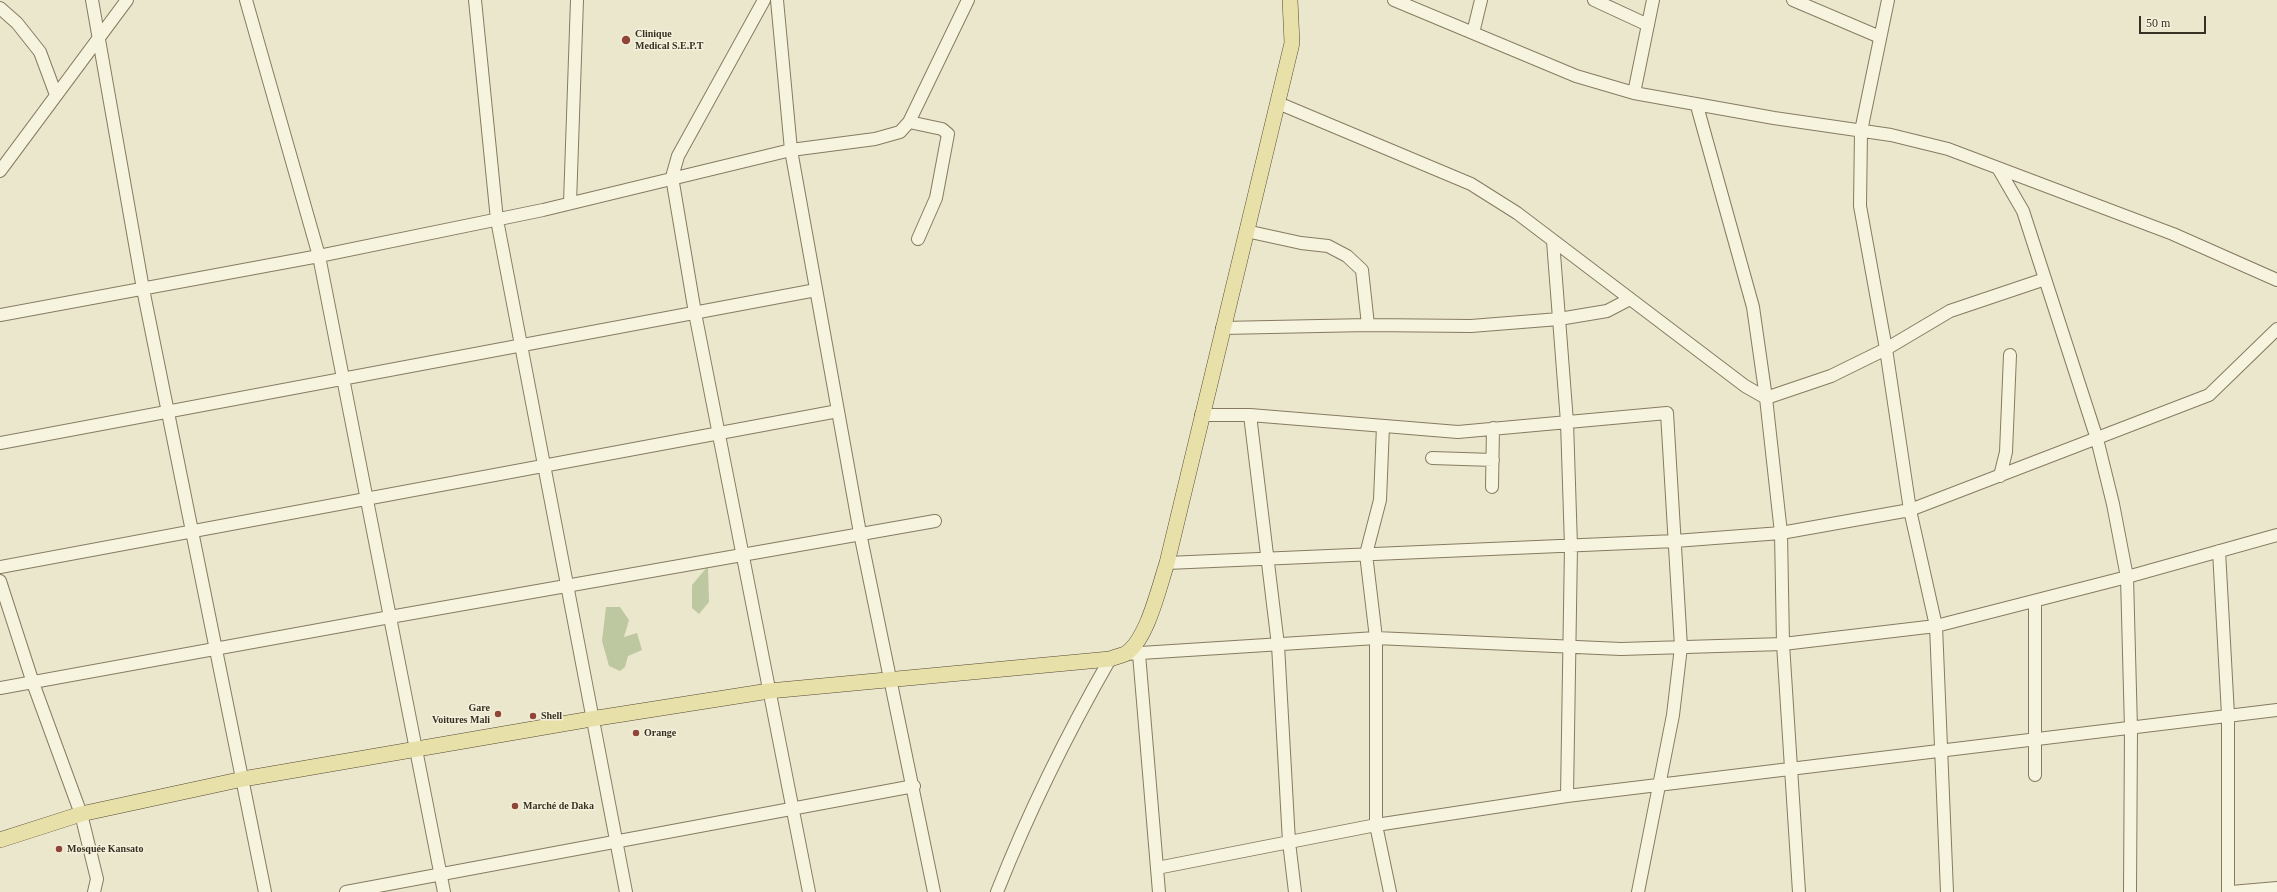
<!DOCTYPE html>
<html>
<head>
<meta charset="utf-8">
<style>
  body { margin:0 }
  #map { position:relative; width:2277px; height:892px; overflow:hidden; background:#ebe7cc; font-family:Georgia,serif }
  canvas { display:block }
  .scale { position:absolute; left:2139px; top:16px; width:67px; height:18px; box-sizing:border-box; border:2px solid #383123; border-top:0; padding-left:5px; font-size:12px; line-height:14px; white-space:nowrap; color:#383123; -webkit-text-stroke:3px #f3f0db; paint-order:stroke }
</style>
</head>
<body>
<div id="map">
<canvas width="2277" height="892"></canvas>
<div class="scale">50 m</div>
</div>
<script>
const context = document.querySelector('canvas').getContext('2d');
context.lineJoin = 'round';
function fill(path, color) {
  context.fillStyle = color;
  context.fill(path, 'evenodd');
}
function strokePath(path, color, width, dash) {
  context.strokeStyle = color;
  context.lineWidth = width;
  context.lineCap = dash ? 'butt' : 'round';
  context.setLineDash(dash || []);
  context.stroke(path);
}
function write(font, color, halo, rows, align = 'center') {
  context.font = font + ' Georgia,serif';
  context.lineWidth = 3;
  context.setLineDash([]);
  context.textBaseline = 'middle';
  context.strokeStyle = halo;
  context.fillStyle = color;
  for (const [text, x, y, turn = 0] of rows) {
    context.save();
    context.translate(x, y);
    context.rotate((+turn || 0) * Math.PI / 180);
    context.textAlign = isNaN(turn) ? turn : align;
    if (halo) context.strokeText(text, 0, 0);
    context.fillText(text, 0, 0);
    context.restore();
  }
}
fill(new Path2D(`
  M708 566 709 602 699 614 692 608V585Z
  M606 607H620L629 620 624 637 637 633 642 650 628 656 625 667 620 671 609 666 602 641Z`), '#bdc8a0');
const minor = new Path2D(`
  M92 0 143 289 265 892
  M246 0 319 256 444 892
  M475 0 497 220 626 892
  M764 0 678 156 672 177 695 313 809 892
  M777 0 791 150 860 533 934 892
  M1394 0 1576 76 1634 93 1774 118 1891 135 1948 149 2173 234 2277 280
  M1594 0 1648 25
  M1793 0 1880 37
  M1888 0 1861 131 1860 206 1886 349 1910 510 1936 626 1947 892
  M0 8 17 23 40 52 56 95
  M1473 33 1481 0
  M1634 93 1653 0
  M1278 103 1471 184 1517 213 1745 386 1766 398 1831 376 1886 349 1950 311 2045 279
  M1697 106 1753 307 1766 398 1781 533 1783 644 1799 892
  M909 122 942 129 948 134 936 198 918 239
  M1998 168 2023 211 2097 439 2113 504 2127 577 2131 729 2130 892
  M0 171 127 0
  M570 203 577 0
  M1246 231 1301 243 1328 246 1347 256 1362 270 1368 325
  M1553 241 1567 422 1571 546 1567 796
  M0 315 319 256 543 210 791 150 875 139 900 132 909 122 968 0
  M1222 328 1368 325 1471 326 1559 319 1607 311 1630 299
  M1201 415H1250L1458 432 1667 413 1681 647 1673 715 1638 892
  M1250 415 1278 645 1289 842 1295 892
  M1383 426 1380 500 1366 554 1376 638V825L1390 892
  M0 443 816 290
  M1432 458 1493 460
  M2000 476 2006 452 2010 355
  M1492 487 1493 428
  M2219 551 2228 715V892
  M1167 563 1675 541 1781 533 1910 510 2209 395 2277 329
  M0 567 838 411
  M0 581 33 683 81 814 97 879 94 892
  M2035 601V775
  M1125 654 1376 638 1621 649 1783 644 1936 626 2127 577 2277 535
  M1139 654 1159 892
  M0 688 390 617 935 521
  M1157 868 1376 825 1567 796 2277 710
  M346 892 914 786
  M997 892C1029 811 1067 734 1110 659
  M2231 892 2277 888`);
const major = new Path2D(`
  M0 840 81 814 243 779 591 719 769 691 1110 659C1115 657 1120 656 1125 654 1147 641 1159 587 1167 563L1292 43 1290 0`);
strokePath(minor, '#867b61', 14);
strokePath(major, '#554935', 16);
strokePath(minor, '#f6f3de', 12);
strokePath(major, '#e8e0a9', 15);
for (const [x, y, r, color] of [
  [626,40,5,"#8f4638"],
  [498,714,4,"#8f4638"],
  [533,716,4,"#8f4638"],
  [636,733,4,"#8f4638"],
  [515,806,4,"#8f4638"],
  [59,849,4,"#8f4638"]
]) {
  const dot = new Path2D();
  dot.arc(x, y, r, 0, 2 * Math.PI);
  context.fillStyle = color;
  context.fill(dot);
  strokePath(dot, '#f3f0db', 1.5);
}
write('bold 10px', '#383123', '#f3f0db', [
  ["Clinique",635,34],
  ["Medical S.E.P.T",635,46],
  ["Gare",490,708,"right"],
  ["Voitures Mali",490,720,"right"],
  ["Shell",541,716],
  ["Orange",644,733],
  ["Marché de Daka",523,806],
  ["Mosquée Kansato",67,849]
], 'left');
</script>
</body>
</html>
